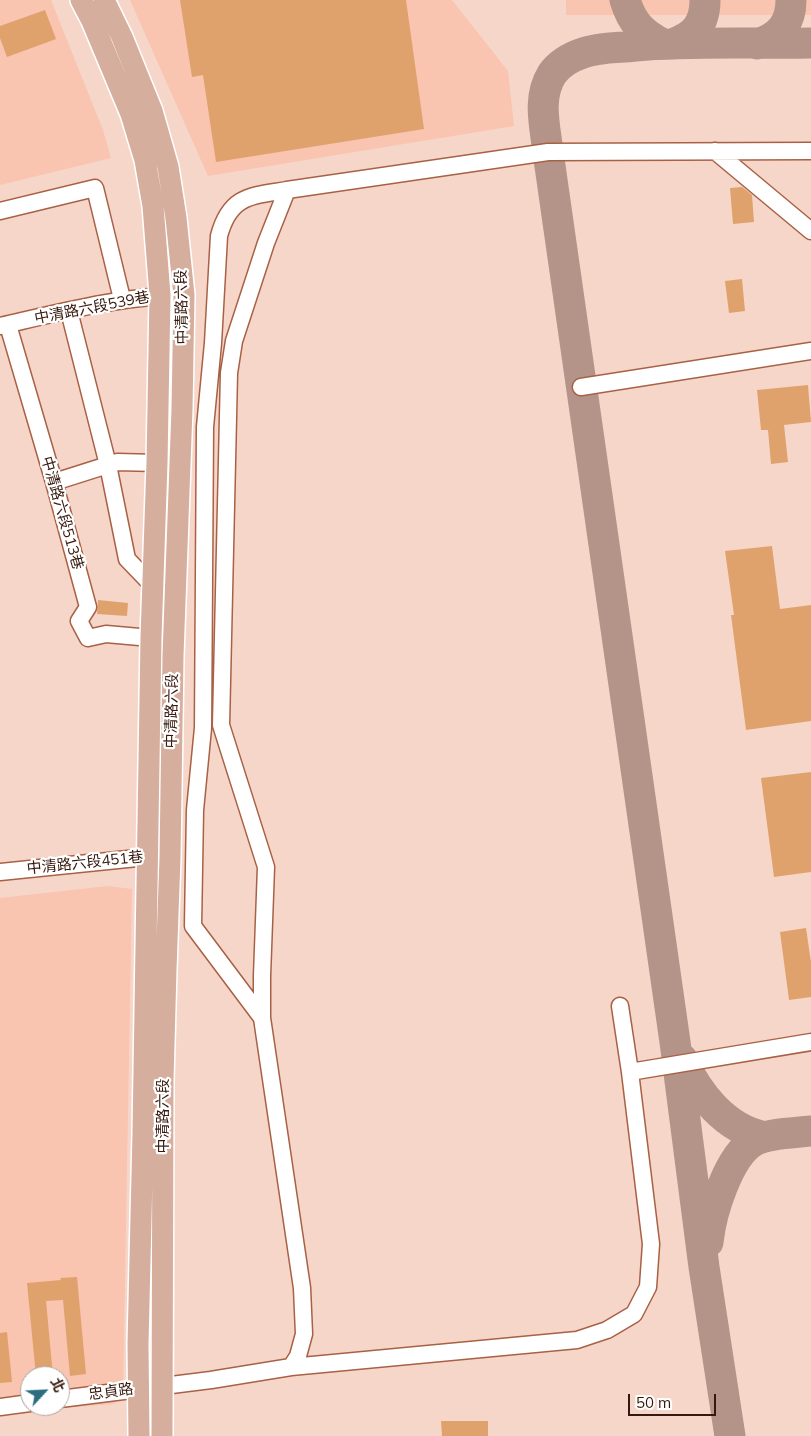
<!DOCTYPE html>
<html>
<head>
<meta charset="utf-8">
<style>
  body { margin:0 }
  #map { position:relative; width:811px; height:1436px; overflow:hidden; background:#f7d6ca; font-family:Mulish,"Noto Sans TC",sans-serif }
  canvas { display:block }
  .north { position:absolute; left:20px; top:1366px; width:50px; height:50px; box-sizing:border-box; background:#fff; border:1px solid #afa39f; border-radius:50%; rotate:65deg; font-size:14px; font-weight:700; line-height:20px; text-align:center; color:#36190e }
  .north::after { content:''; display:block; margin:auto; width:18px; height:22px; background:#2d6d81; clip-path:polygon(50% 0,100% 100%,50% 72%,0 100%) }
  .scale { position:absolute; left:628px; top:1394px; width:88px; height:22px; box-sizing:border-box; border:2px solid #36190e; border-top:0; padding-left:6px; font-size:15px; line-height:18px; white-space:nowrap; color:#36190e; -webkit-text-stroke:4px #fff; paint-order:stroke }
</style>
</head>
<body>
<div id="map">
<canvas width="811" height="1436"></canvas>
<div class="north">北</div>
<div class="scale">50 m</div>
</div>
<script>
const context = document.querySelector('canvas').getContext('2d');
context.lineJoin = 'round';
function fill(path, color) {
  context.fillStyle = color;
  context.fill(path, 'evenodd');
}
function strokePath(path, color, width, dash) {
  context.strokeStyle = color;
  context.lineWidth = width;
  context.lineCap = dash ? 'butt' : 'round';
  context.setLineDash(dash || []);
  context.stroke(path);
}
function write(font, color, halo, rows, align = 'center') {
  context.font = font + ' Mulish,"Noto Sans TC",sans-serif';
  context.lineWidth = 4.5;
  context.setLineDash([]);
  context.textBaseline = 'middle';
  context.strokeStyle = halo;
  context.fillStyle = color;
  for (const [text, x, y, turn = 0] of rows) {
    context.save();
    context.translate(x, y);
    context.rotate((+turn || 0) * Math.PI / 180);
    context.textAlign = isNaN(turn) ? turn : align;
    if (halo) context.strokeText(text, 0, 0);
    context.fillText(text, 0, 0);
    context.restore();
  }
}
fill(new Path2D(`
  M0 0H51L103 130 111 158 0 185Z
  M130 0H452L508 71 514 126 208 176Z
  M566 0H811V15H566Z
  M108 886 132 889 123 1393 114 1404 0 1413V898ZM30 1376H60V1406H30Z`), '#f9c4b0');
strokePath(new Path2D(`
  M625 0C632 23 642 33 663 44
  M672 44C694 36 705 25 705 0
  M757 44C779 37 791 24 791 0
  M682 1059C698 1094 725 1129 765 1137
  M708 1242C711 1214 728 1156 754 1141 768 1133 794 1133 811 1131
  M730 1436 704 1267 675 1042 548 152C545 126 537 98 552 74 559 64 571 57 583 53 599 47 618 48 636 46 694 41 753 44 811 43`), '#b49488', 31);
fill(new Path2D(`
  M180 0H406L424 129 216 162 203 75 192 77Z
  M45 10 56 39 7 57 0 38V26Z
  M742 187 752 195 754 222 733 224 730 188Z
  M742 279 745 311 729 313 725 281Z
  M808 385 811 422 784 425 788 462 771 464 768 430H761L757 390Z
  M772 546 780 609 811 605V721L746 730 731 615H734L725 551Z
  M98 600 128 603 127 616 97 614Z
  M811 772V872L774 877 761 778Z
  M806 928 811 962V997L789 1000 780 932Z
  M77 1277 86 1374 70 1376 63 1300 46 1301 53 1376H36L27 1283 61 1280 60 1278Z
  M7 1332 12 1382 0 1383V1333Z
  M441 1421H488V1436H442Z`), '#e0a26c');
const minor = new Path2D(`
  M715 151 811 231
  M0 211 95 188 122 299
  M69 311 108 465 127 559 153 586
  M8 325 54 482 88 607 79 621 88 638 106 634 151 638
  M0 326C61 312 121 296 184 295
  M581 387 811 351
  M54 482 117 462 157 463
  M0 872 147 857 170 858
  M262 1018 193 926 195 810 203 728 205 427 213 343 219 236C230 195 251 196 287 190
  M630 1072 811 1042
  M291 1367 298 1356 304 1334 302 1288 262 1018V976L266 867 221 725 229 373 234 341 266 243 287 190 548 152 811 151
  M60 1399 211 1380 291 1367 577 1340 607 1330 634 1314 648 1287 651 1244 630 1072 620 1006
  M0 1407 30 1403`);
const major = new Path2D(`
  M81 0 92 21 131 114 145 160 153 206 160 295 157 463 151 638 143 1133 138 1344 139 1436
  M104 0 122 37 152 111 168 167 176 218 184 295 182 409 173 656 170 858 166 970 163 1080 162 1436`);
strokePath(minor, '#a86145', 19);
strokePath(major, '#fff', 24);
strokePath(minor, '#fff', 16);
strokePath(major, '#d6ae9e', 21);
write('15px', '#36190e', '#fff', [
  ["中清路六段",182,307,-91],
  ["中清路六段539巷",92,308,-11],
  ["中清路六段513巷",62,513,74],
  ["中清路六段",172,711,-89],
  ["中清路六段451巷",85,863,-6],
  ["中清路六段",163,1116,-90],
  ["忠貞路",111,1392,-8]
]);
</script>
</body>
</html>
